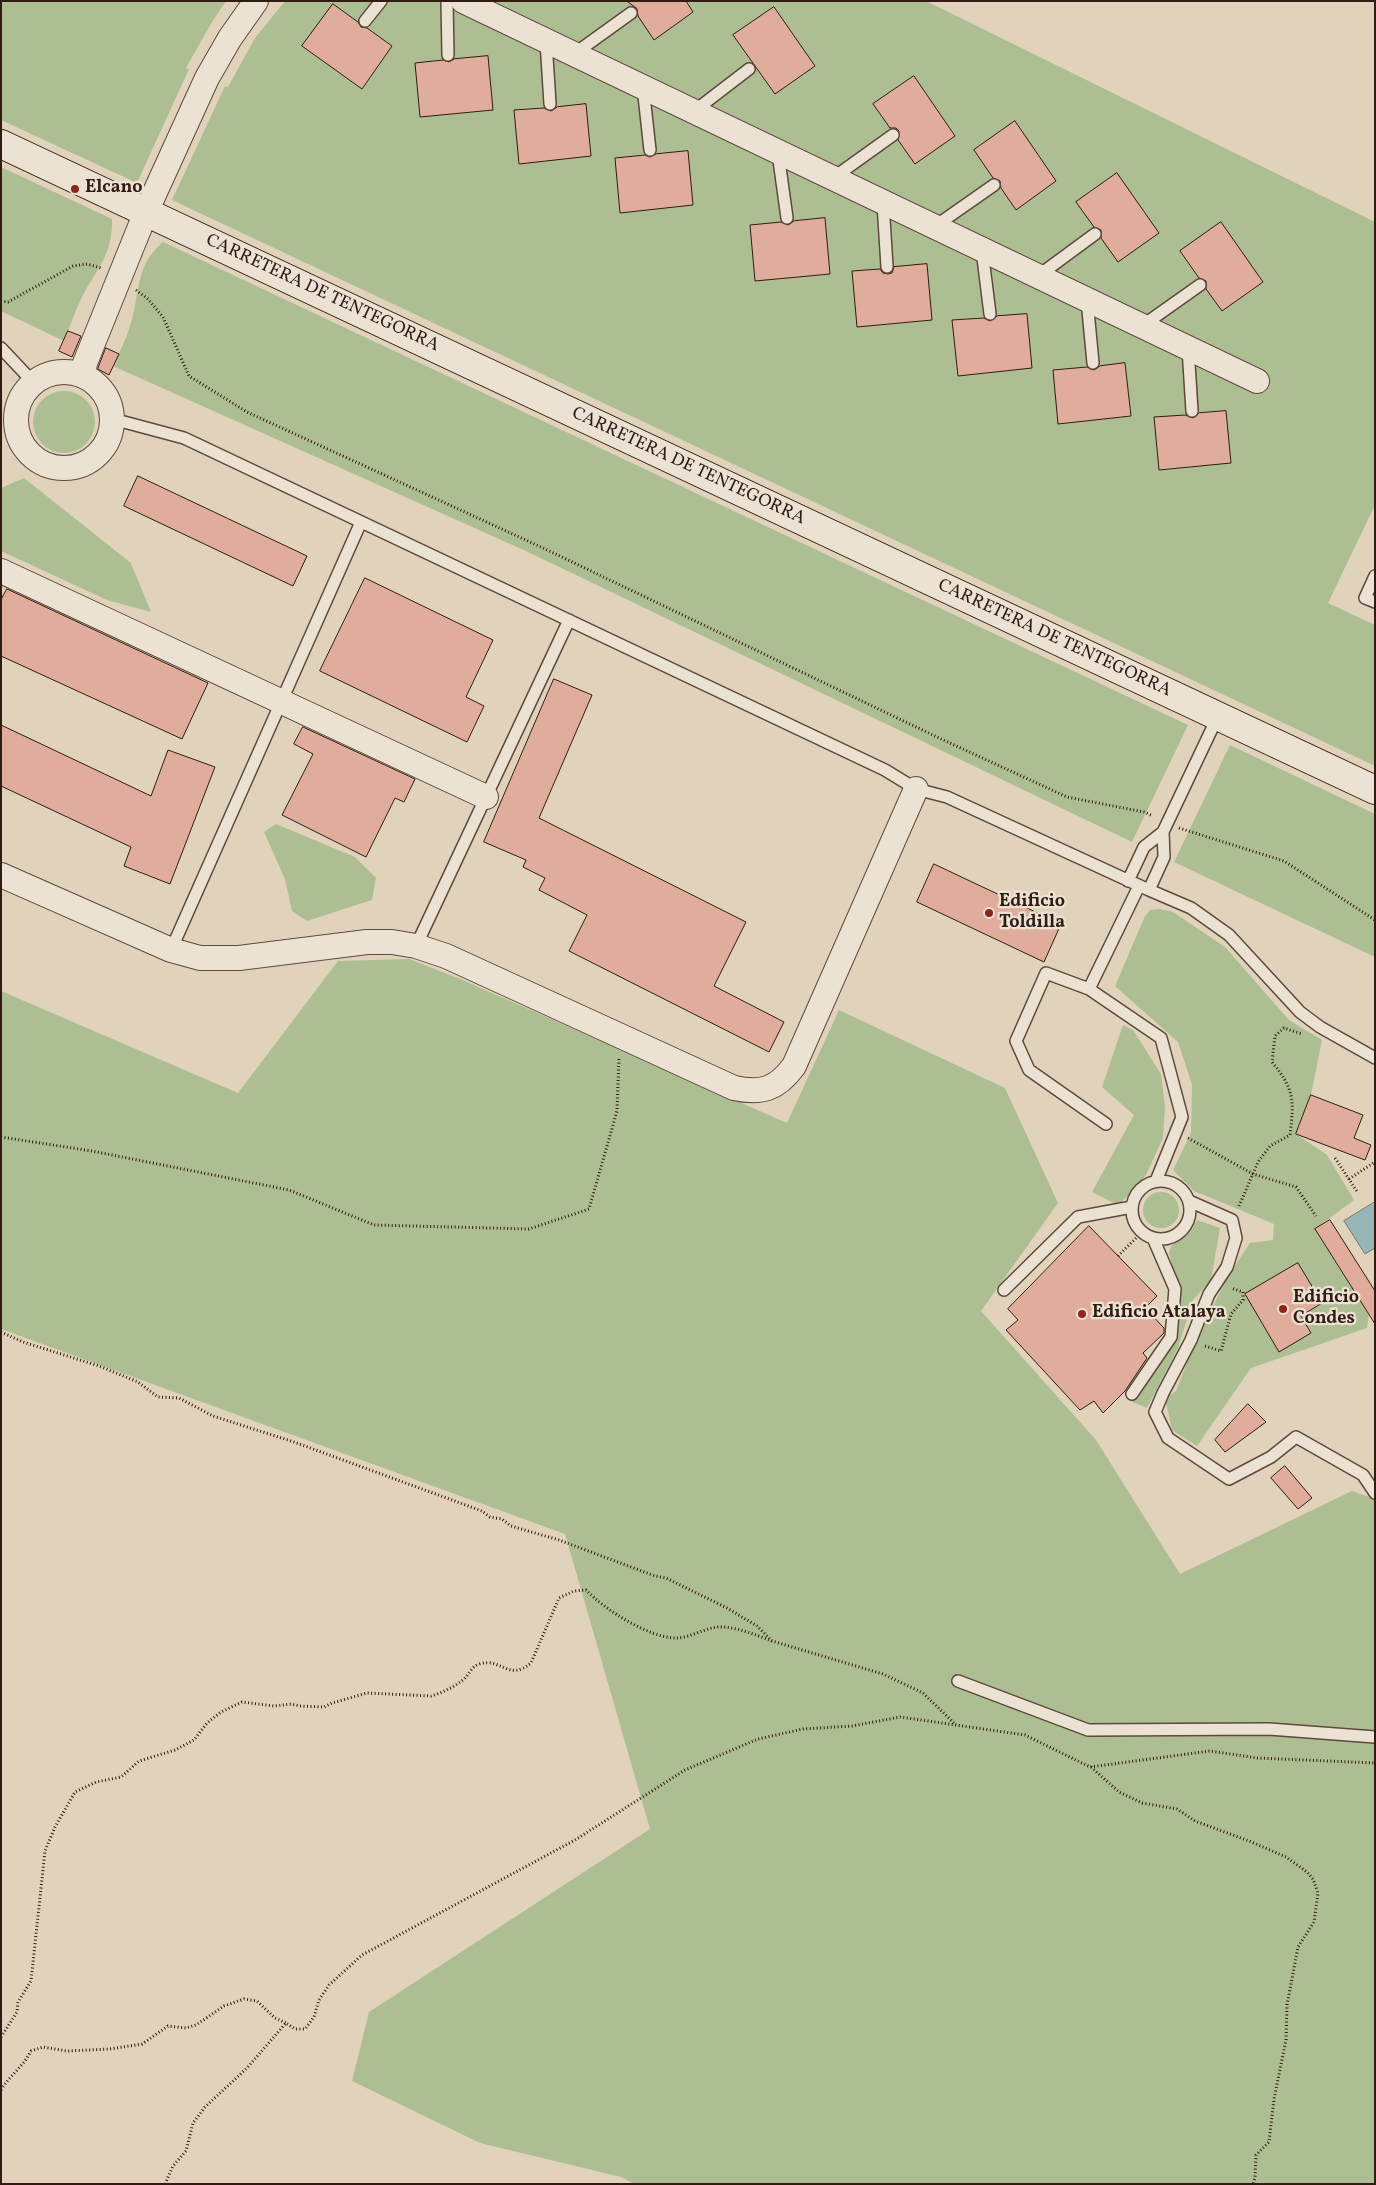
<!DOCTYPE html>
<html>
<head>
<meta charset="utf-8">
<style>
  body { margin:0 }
  #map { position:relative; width:1376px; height:2185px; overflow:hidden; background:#e1d3bb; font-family:Vollkorn,serif }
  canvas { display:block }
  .frame { position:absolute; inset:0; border:2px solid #311b13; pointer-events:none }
</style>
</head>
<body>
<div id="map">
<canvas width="1376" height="2185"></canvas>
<div class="frame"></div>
</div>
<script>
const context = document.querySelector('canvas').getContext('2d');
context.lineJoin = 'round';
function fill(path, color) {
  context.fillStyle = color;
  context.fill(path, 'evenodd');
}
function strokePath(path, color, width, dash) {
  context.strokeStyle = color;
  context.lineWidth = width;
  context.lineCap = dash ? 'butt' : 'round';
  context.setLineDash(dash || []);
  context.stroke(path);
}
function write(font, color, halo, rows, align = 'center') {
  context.font = font + ' Vollkorn,serif';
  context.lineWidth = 4.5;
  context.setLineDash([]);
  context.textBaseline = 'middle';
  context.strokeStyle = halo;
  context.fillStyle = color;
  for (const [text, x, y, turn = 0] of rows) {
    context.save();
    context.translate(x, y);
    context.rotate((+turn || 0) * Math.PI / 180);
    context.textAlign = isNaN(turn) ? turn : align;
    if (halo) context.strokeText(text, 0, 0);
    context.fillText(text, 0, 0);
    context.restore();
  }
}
fill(new Path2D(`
  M1 1H226L212 22 186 68 189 69 137 183 1 120Z
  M285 1H926L1375 222V505L1328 603 1375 625V766L172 200 225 86 228 87 255 38Z
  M1 167 112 219C113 255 97 268 82 297 75 311 70 327 64 341L1 311Z
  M163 242 1188 725 1132 842 528 552 113 366C120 351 128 335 132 319 140 289 136 265 163 242Z
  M33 422a31 31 0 1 1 62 0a31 31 0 1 1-62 0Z
  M24 478 131 563 151 612 107 600 1 551V488Z
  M1230 745 1375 814V957L1174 862Z
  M276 824 355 857 376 878 372 900 307 921 292 911 285 879 264 832Z
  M1160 909 1173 912 1225 947 1289 1020 1322 1040 1311 1095 1296 1134 1327 1155 1354 1200 1315 1229 1369 1315 1367 1328 1251 1368 1197 1446 1172 1430 1165 1398 1176 1391 1191 1352 1226 1279 1250 1243 1273 1240 1274 1224 1194 1191 1173 1170 1191 1133 1192 1085 1178 1042 1115 986 1145 916 1150 910Z
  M409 959 458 978 787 1123 839 1010 1005 1088 1058 1203 981 1311 1096 1440 1180 1574 1352 1491 1375 1499V2184H634L621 2177 480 2143 352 2081 369 2012 650 1829 565 1534 1 1329V991L238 1093 338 961Z
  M1123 1025 1133 1030 1161 1074 1165 1106 1163 1138 1147 1173 1137 1187 1118 1205 1092 1192 1134 1115 1102 1087Z
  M1143 1210a18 18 0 1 1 36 0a18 18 0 1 1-36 0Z
  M1197 1220 1220 1228 1211 1280 1193 1300 1178 1348 1147 1408 1130 1401 1175 1339 1179 1291 1169 1253 1171 1246 1191 1231Z`), '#aebe93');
const water = new Path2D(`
  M1375 1202V1248L1365 1254 1344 1221Z`);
fill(water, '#97b6b8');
strokePath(water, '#6e7876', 1);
const building = new Path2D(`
  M627 1H686L693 12 654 40 638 16 637 9Z
  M333 4 358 22 361 27 367 28 392 46 362 89 302 46Z
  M774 7 815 66 775 94 733 35Z
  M488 56 493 110 420 117 415 63 443 60 449 62 454 59Z
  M914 76 955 136 915 164 898 140 899 131 896 128H890L873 104Z
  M586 104 591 156 519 164 514 110 544 108 551 111 557 107Z
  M1015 121 1056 181 1016 210 1001 188 1000 181 993 178 974 150Z
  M688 151 693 205 620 213 615 158 645 155 650 157 656 154Z
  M1117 173 1159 233 1118 262 1101 238V230L1094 227 1076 202Z
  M825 218 830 274 755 281 750 225 781 222 788 225 794 221Z
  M1221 222 1263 282 1222 311 1206 289V281L1199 278 1180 251Z
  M927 264 932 320 857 327 852 271 880 269 883 273 888 274 892 273 894 267Z
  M1027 314 1032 368 958 376 952 320 984 318 990 321 997 316Z
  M68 331 81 336 72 357 59 351Z
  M106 348 119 354 109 375 98 369Z
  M1125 363 1131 416 1058 424 1053 370 1087 367 1094 370 1100 366Z
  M1226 411 1231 463 1159 470 1154 417 1185 415 1193 418 1199 413Z
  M138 476 307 556 293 586 124 506Z
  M365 578 493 640 466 697 484 706 467 742 320 671Z
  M7 589 208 683 182 739 1 656V600Z
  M554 679 592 695 539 818 746 922 714 986 784 1022 769 1052 569 951 587 915 539 890 545 878 523 867 526 860 484 842Z
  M1 725 151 796 168 750 215 767 170 884 124 866 131 847 1 786Z
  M303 727 415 779 404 802 395 798 366 857 282 815 313 754 294 744Z
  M934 864 1061 924 1044 962 917 902Z
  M1311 1095 1363 1115 1354 1138 1371 1145 1365 1160 1296 1134Z
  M1330 1220 1375 1291V1324L1315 1229Z
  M1089 1226 1157 1296 1145 1308 1164 1328V1333L1143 1353 1147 1358 1125 1391 1103 1413 1094 1401 1080 1410 1006 1330 1018 1320 1008 1309Z
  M1298 1263 1322 1303 1301 1316 1311 1333 1279 1352 1245 1294Z
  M1248 1404 1266 1422 1225 1452 1215 1440Z
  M1285 1466 1312 1498 1298 1509 1271 1478Z`);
fill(building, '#e0ad9d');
strokePath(building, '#311b13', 1);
const lane = new Path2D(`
  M447 1 448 55
  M365 21 381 1
  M546 41 550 104
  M574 54 631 13
  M643 87 650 150
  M693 112 749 69
  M778 153 787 218
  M833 178 893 135
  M883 203 887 267
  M934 227 994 185
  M982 250 990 314
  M1038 276 1095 234
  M1087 300 1093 363
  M1142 326 1200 285
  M1 348 34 383
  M1188 348 1192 411
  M112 421 124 422 184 438 885 770 916 789 947 797 1149 890 1191 908 1229 935 1300 1012 1320 1027 1375 1058
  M1375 576 1365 598 1375 602
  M1128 881 1144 847 1163 832 1218 716
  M1139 886 1089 989 1161 1038 1182 1117 1156 1181
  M1149 890 1164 857 1163 832
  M416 946 569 620
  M171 950 361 522
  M1089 989 1046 973 1016 1041 1029 1070 1106 1124
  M1132 1210a29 29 0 1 1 58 0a29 29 0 1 1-58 0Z
  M1189 1201 1232 1220 1236 1238 1227 1267 1209 1294 1191 1340 1163 1393 1155 1412 1168 1438 1229 1479 1271 1457 1296 1437 1363 1475 1375 1493
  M1004 1290 1078 1217 1132 1207
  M1132 1394 1171 1337 1175 1289 1153 1238
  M958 1681 1088 1730 1269 1729 1375 1737`);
const street = new Path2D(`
  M463 1 1257 381
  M16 420a48 48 0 1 1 96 0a48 48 0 1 1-96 0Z
  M83 376 85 363 146 212 207 78 230 38 256 1
  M1 571 486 797
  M1 875 171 950 200 958H239L367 942H392L416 946 446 956 734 1088C762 1094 777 1089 794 1066L916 789`);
const secondary = new Path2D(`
  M1 144 1375 790`);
strokePath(lane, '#5d493d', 14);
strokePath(street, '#5d493d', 26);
strokePath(secondary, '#311b13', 30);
strokePath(new Path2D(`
  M136 290 148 299 163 317 189 376 247 412 541 547 939 738 1067 797 1144 812 1153 816
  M1 301 8 302 73 266 87 264 101 268
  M1179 828 1284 861 1375 920
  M1 1137 92 1151 289 1190 374 1225 529 1229 589 1209 617 1111 619 1058
  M1188 1138 1253 1174 1296 1187 1316 1216
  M1335 1158 1358 1193
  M1349 1179 1375 1162
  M1239 1206 1258 1162 1270 1146 1290 1135C1294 1101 1295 1090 1272 1062L1275 1036 1284 1028 1302 1034
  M1118 1256 1137 1237
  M1 1332 23 1342 99 1366 138 1382 158 1397 179 1398 213 1416 294 1442 482 1511 490 1517 502 1519 511 1526 559 1540 655 1576 666 1578 727 1608 757 1626 772 1641 883 1674 923 1693 956 1725
  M1205 1346 1221 1351 1231 1314 1243 1300V1292L1231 1288
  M1091 1767 1119 1792 1142 1803 1177 1809 1195 1821 1249 1841 1286 1857 1307 1872 1313 1879 1318 1893 1314 1922 1298 1947 1287 2005 1286 2040 1274 2099 1269 2142 1256 2155 1255 2178 1253 2184
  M1 2037 17 2012 18 2002 31 1981 45 1851 55 1827 75 1792 96 1782 121 1777 139 1761 175 1750 194 1740 207 1723 221 1712 242 1702 274 1706 291 1704 300 1706 324 1707 332 1703 367 1693 431 1696C442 1693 454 1687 463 1680 469 1675 471 1667 479 1664 502 1657 508 1682 531 1663L559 1598 574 1591 586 1590C604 1609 649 1638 676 1638 689 1638 703 1629 717 1627 735 1626 756 1635 772 1641
  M1 2090C10 2075 23 2067 31 2051L43 2047 67 2051 110 2049 142 2044 168 2026 186 2028 196 2025 224 2006 244 1999 257 2001 275 2018 286 2023
  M165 2184 173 2166 186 2151 193 2123 205 2107 247 2068 286 2023 295 2029H305L314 2017 319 2000 329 1985 362 1955 575 1840 685 1770 758 1739 803 1729 852 1726 900 1717 1025 1735 1090 1767 1210 1751 1257 1758 1375 1763`), '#311b13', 3, [1, 2.5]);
strokePath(lane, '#ece2d3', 11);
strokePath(street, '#ece2d3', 24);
strokePath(secondary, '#ece2d3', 28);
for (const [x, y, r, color] of [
  [75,189,5,"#8f2418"],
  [989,913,5,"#8f2418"],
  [1283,1309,5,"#8f2418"],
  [1082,1314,5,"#8f2418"]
]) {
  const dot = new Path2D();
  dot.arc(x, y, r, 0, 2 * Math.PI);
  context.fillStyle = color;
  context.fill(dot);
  strokePath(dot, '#ece2d3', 2);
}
write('bold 18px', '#311b13', '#ece2d3', [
  ["Elcano",85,189],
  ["Edificio",999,903],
  ["Toldilla",999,924],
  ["Edificio",1293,1299],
  ["Condes",1293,1320],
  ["Edificio Atalaya",1092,1314]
], 'left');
write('18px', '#311b13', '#ece2d3', [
  ["CARRETERA DE TENTEGORRA",322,294,25],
  ["CARRETERA DE TENTEGORRA",688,467,25],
  ["CARRETERA DE TENTEGORRA",1054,639,25]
]);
</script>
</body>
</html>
